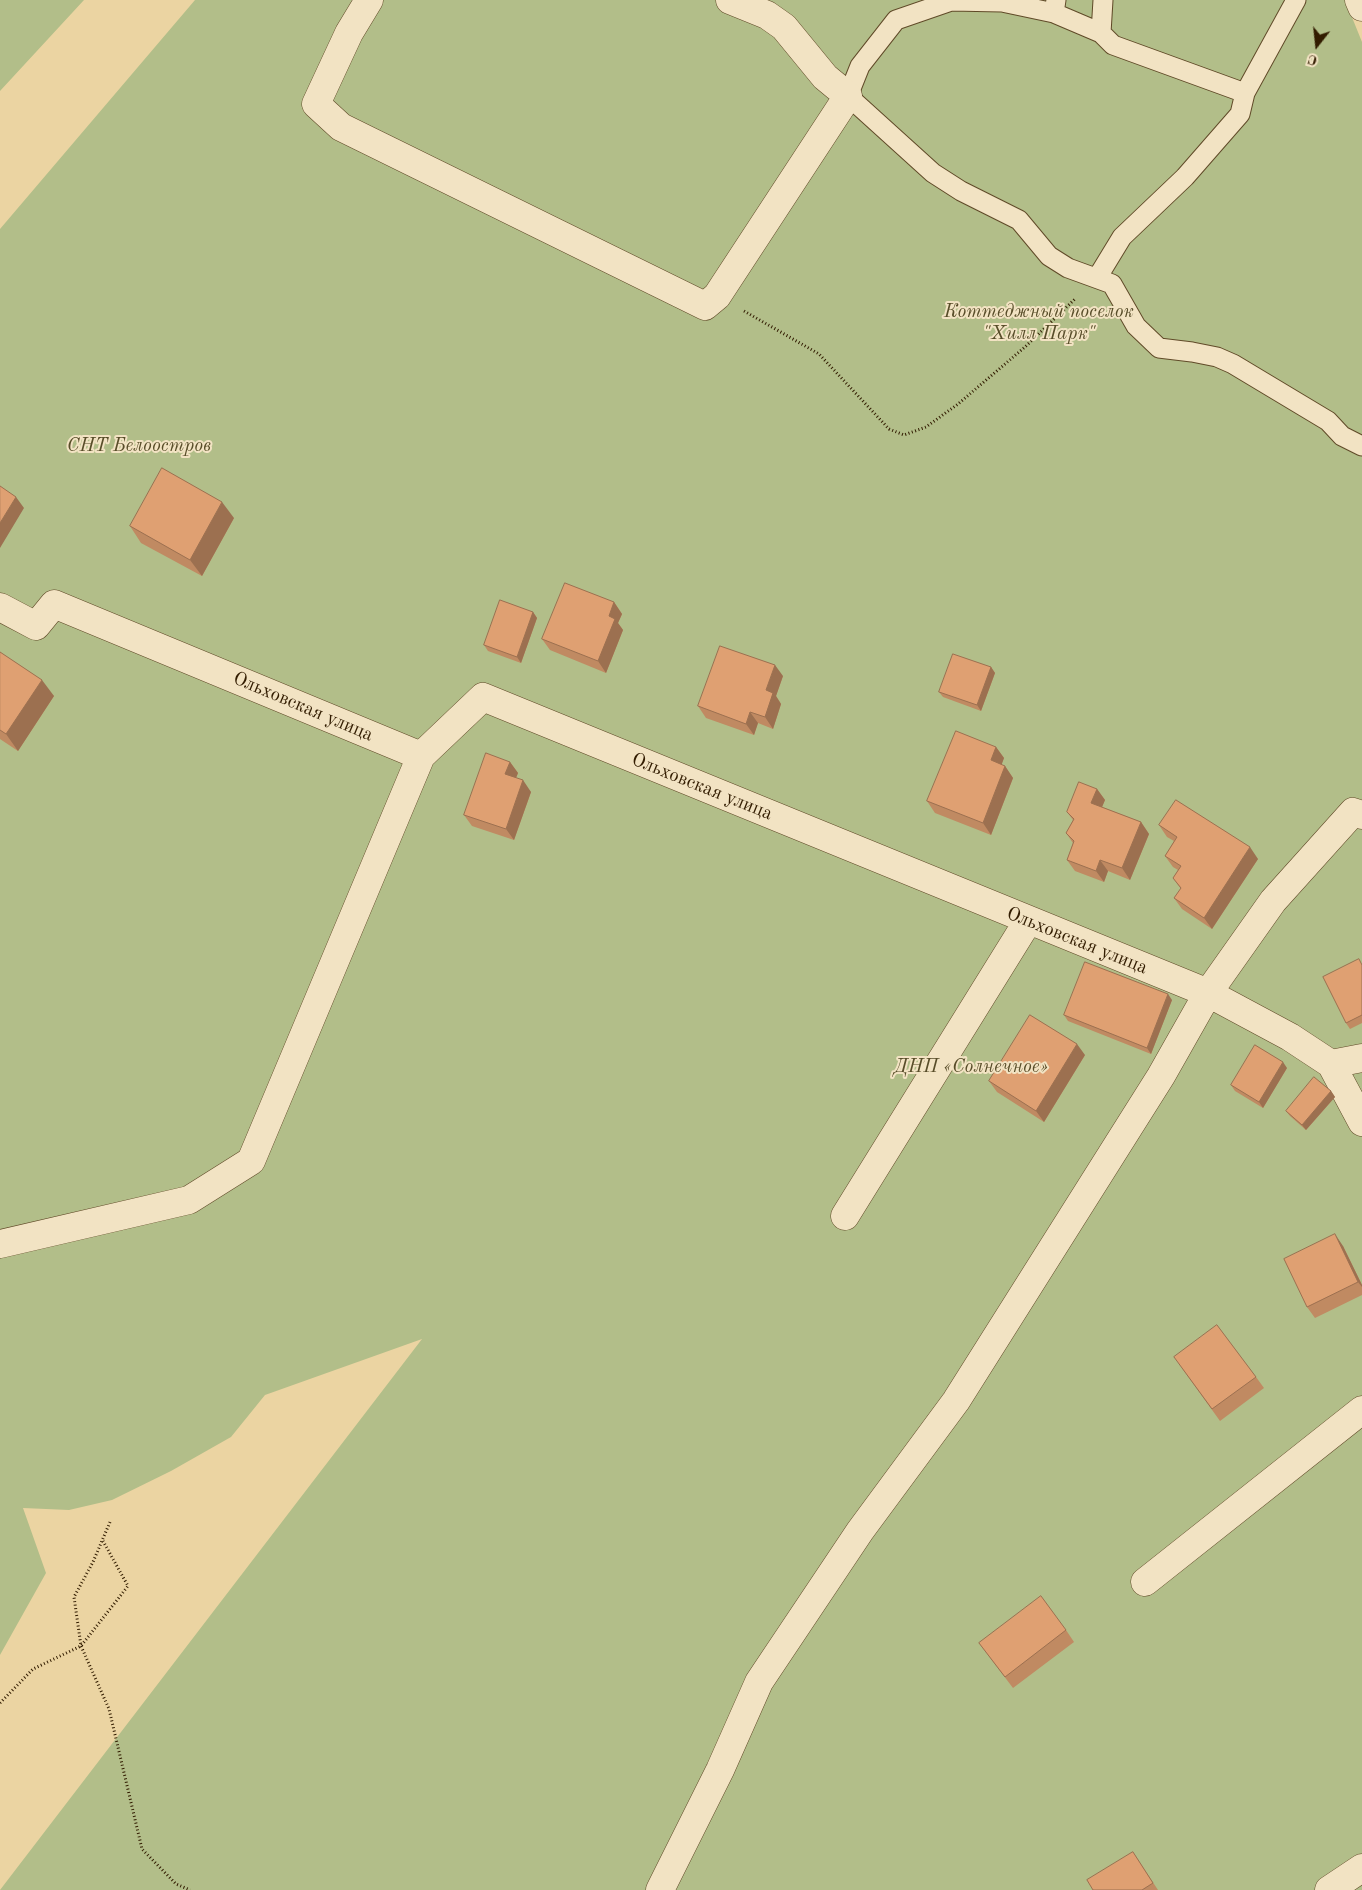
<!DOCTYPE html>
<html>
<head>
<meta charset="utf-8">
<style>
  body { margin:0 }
  #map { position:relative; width:1362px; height:1890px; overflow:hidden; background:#ebd4a2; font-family:"Old Standard TT",serif }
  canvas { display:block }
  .north { position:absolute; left:1292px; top:20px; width:50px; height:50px; -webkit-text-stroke:4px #f2e3c3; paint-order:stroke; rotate:196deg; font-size:14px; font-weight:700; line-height:20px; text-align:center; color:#321c00 }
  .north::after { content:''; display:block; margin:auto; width:18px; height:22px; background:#321c00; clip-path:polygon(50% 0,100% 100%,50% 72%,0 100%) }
</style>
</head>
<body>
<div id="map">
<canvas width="1362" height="1890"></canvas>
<div class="north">С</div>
</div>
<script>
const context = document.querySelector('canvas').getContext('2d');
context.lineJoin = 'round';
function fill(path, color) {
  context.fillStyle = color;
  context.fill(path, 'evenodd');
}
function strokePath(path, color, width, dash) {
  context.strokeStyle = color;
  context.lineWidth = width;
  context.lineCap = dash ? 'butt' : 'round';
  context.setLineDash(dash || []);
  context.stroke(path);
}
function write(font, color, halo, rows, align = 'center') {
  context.font = font + ' "Old Standard TT",serif';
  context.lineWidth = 4;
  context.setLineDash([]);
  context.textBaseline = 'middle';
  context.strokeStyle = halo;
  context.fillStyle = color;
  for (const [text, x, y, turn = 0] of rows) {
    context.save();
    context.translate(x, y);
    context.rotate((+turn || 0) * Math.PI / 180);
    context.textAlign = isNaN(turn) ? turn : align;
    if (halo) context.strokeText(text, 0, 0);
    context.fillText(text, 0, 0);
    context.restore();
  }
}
fill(new Path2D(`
  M0 0H84L0 91Z
  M195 0H1345L1362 42V1890H0L422 1339 265 1395 231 1437 171 1471 112 1500 69 1510 23 1508 46 1573 0 1655V229Z`), '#b2be89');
const lane = new Path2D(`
  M1056 0 1054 13 1002 2 951 1 896 20 860 66 848 96 933 173 961 191 1019 220 1049 256 1068 268 1112 284 1136 326 1159 348 1192 352 1217 357 1233 364 1328 421 1342 436 1362 446
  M1054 13 1101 33 1113 45 1245 93
  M1101 33 1103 0
  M1097 278 1122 237 1185 177 1240 114 1245 93 1296 0`);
const street = new Path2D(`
  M369 0 349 33 316 104 341 127 705 306 717 296 848 96 825 77 784 27 767 15 730 0
  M1359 0 1362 7
  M0 607 36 626 54 604 421 756 483 697 1208 993 1290 1037 1331 1064 1362 1122
  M1331 1064 1362 1058
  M845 1216 1028 921
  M0 1244 189 1200 251 1161 421 756
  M1145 1582 1362 1410
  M660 1890 720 1770 759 1682 860 1531 956 1401 1161 1076 1208 993 1273 901 1353 812 1362 815
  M1329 1890 1362 1868`);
strokePath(lane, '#604a28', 21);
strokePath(street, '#604a28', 29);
strokePath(new Path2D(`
  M744 311 819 354 889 429 904 435 926 427 958 404 1025 347 1076 298
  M110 1522 93 1562 74 1597 81 1646 109 1709 142 1849 176 1884 190 1890
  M0 1703 33 1669 81 1646 128 1586 103 1541`), '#321c00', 3, [1, 2.5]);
strokePath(lane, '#f2e3c3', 19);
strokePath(street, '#f2e3c3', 28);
fill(new Path2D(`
  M234 518 202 576 141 543 130 526Z
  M614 602 622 614 618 623 623 630 606 673 550 650 542 639Z
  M533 612 537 618 521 663 488 651 484 645Z
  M0 652 54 696 18 751 0 739Z
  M991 667 995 673 981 711 943 697 939 692Z
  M783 676 776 696 781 704 773 729 758 723 754 735 706 718 698 706Z
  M996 747 1004 758 1001 765 1005 766 1013 778 991 835 935 813 927 801Z
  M510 762 518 773 516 778 531 792 514 840 472 826 464 815Z
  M1097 789 1105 800 1102 807 1141 822 1149 834 1130 880 1108 871 1104 882 1075 871 1067 860 1073 843 1066 833 1073 820 1067 812Z
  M1159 825 1258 859 1212 929 1182 909 1174 898 1181 889 1173 878 1178 870 1173 867 1165 856 1174 841 1167 837Z
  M1362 963V1023L1350 1029 1346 1023Z
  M1172 1000 1151 1054 1068 1021 1064 1015Z
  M1085 1055 1044 1122 997 1092 989 1081Z
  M1287 1068 1263 1108 1235 1091 1231 1085Z
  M1331 1091 1335 1097 1306 1130 1290 1116 1286 1111Z
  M1343 1246 1362 1285V1295L1315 1318 1307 1307Z
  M1182 1368 1256 1377 1264 1388 1220 1421Z
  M1066 1630 1074 1642 1013 1688 979 1643Z
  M1133 1852 1158 1890H1093Z`), '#c08a62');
fill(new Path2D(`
  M16 497 24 508 0 548V523Z
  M222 502 234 518 202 576 190 560Z
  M614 602 622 614 618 623 623 630 606 673 598 661 609 616Z
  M533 612 537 618 521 663 517 657Z
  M775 665 783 676 776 696 781 704 773 729 765 717 766 690Z
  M991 667 995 673 981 711 977 705Z
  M42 680 54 696 18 751 6 734Z
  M750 712 758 723 754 735 746 724Z
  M996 747 1004 758 999 772 991 760Z
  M510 762 518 773 513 785 505 774Z
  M1005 766 1013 778 991 835 983 823Z
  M523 780 531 792 514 840 506 829Z
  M1097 789 1105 800 1099 814 1091 803Z
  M1141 822 1149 834 1130 880 1122 868Z
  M1250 847 1258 859 1212 929 1204 918Z
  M1100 860 1108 871 1104 882 1096 871Z
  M1168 994 1172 1000 1151 1054 1147 1048Z
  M1077 1044 1085 1055 1044 1122 1036 1111Z
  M1283 1062 1287 1068 1263 1108 1259 1102Z
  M1331 1091 1335 1097 1306 1130 1302 1125Z
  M1335 1234 1343 1246 1362 1285V1287L1358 1282Z`), '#9c7050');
const building = new Path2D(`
  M162 468 222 502 190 560 130 526Z
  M0 486 16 497 0 523Z
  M565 583 614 602 609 616 615 619 598 661 542 639Z
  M500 600 533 612 517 657 484 645Z
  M720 646 775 665 766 690 773 693 765 717 750 712 746 724 698 706Z
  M0 652 42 680 6 734 0 730Z
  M953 654 991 667 977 705 939 692Z
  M956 731 996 747 991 760 1005 766 983 823 927 801Z
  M486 753 510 762 505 774 523 780 506 829 464 815Z
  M1079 782 1097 789 1091 803 1141 822 1122 868 1100 860 1096 871 1067 860 1074 841 1066 833 1074 819 1067 812Z
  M1176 800 1250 847 1204 918 1174 898 1181 888 1173 878 1181 866 1165 856 1177 837 1159 825Z
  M1359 959 1362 965V1015L1346 1023 1323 977Z
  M1085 962 1168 994 1147 1048 1064 1015Z
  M1030 1015 1077 1044 1036 1111 989 1081Z
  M1255 1045 1283 1062 1259 1102 1231 1085Z
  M1314 1077 1331 1091 1302 1125 1286 1111Z
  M1335 1234 1358 1282 1307 1307 1284 1259Z
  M1217 1325 1256 1377 1212 1409 1174 1357Z
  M1041 1596 1066 1630 1005 1677 979 1643Z
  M1133 1852 1153 1883 1142 1890H1093L1087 1880Z`);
fill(building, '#dfa072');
strokePath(building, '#9c7050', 1);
write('italic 19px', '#584d29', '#f2e3c3', [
  ["Коттеджный поселок",1039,312],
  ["\"Хилл Парк\"",1039,334],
  ["СНТ Белоостров",139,446],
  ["ДНП «Солнечное»",971,1067]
]);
write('19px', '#321c00', '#f2e3c3', [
  ["Ольховская улица",303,707,23],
  ["Ольховская улица",702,787,22],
  ["Ольховская улица",1077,941,22]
]);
</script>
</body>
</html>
